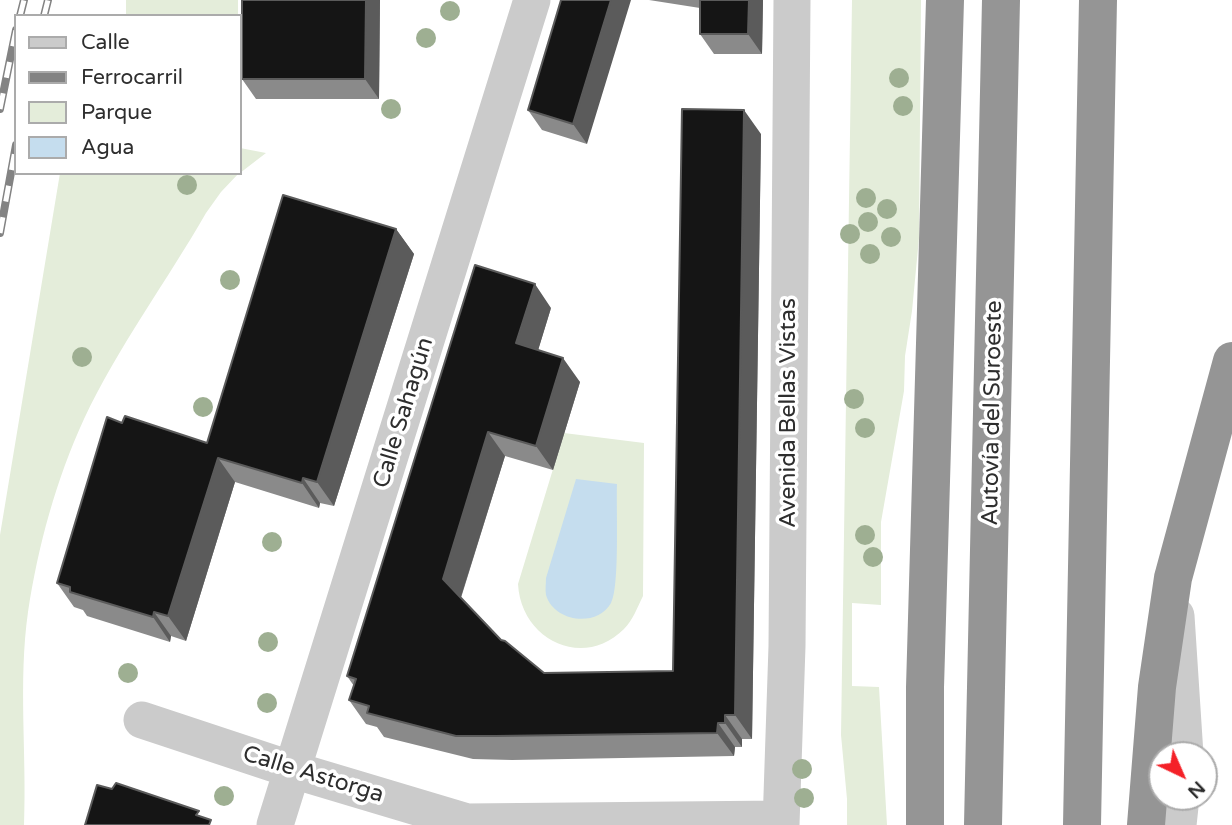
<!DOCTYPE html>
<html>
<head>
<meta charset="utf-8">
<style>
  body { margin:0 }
  #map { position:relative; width:1232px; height:825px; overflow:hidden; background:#fff; font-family:"Varela Round",sans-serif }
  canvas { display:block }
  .legend { position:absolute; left:14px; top:14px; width:228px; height:161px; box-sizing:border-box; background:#fff; border:2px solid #ababab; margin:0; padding:9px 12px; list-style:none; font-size:21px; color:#2e2e2e }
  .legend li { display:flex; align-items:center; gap:14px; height:35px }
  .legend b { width:35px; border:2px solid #ababab }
  .north { position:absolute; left:1148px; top:741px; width:70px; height:70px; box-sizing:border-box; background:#fff; border:2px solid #ababab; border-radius:50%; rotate:136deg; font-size:19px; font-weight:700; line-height:28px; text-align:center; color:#2e2e2e }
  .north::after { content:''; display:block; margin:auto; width:24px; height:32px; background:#f42128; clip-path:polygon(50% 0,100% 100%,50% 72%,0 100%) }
</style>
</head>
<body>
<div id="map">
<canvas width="1232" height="825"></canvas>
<ul class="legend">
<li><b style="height:9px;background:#cbcbcb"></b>Calle</li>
<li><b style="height:9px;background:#838383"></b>Ferrocarril</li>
<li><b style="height:19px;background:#e4edda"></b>Parque</li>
<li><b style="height:19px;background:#c5ddee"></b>Agua</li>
</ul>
<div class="north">N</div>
</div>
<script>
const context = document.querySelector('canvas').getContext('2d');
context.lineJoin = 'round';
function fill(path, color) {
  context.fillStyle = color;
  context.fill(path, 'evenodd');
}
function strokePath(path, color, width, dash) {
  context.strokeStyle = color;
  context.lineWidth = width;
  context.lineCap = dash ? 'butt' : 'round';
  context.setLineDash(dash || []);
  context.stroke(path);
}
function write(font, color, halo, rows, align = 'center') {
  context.font = font + ' "Varela Round",sans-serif';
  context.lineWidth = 7;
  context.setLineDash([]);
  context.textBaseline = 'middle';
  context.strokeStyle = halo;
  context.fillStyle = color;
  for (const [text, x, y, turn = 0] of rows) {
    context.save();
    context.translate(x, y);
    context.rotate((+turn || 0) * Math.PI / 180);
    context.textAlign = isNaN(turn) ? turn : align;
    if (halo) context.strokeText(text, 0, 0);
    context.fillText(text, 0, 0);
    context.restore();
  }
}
fill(new Path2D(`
  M126 0H238V16H126Z
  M852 0H921L919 238 912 311 905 356 904 391 881 522V605L852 603V686L879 687 887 825H847V799L841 735Z
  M240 148 266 153 240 173Z
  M60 173H239L221 192 206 213C167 281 118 347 84 419 56 480 38 546 28 612 18 682 27 755 24 825H0V535Z
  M564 433 644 443 643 596C637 608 633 620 624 629 583 670 521 640 518 584Z`), '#e4edda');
fill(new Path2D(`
  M576 479 617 484C616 506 620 587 611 603 597 628 554 622 546 595 545 590 546 583 546 578Z`), '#c5ddee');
strokePath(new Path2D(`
  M1176 616 1185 755
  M142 720 293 770 467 822 781 819
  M275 825 532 0
  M781 825 787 646 792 0
  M1178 825 1181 797`), '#cbcbcb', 37);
strokePath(new Path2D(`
  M925 825V687L945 0
  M983 825 1001 0
  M1082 825 1098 0
  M1146 825 1157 687 1173 578 1232 361`), '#959595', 38);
const rail = new Path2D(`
  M20 16 24 0
  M44 16 48 0
  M0 109 16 30
  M0 233 16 145`);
strokePath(rail, '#838383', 8);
strokePath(rail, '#fff', 5, [16]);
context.fillStyle = '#9eaf92';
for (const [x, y] of [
  [450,11],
  [426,38],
  [899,78],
  [903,106],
  [391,109],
  [187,185],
  [866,198],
  [887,209],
  [868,222],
  [850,234],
  [891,237],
  [870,254],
  [230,280],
  [82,357],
  [854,399],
  [203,407],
  [865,428],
  [865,535],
  [272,542],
  [873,557],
  [268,642],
  [128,673],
  [267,703],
  [802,769],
  [224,796],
  [804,798]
]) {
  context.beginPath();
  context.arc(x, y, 10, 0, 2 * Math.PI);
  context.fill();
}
fill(new Path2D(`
  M380 0 379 99H256L242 79Z
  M561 0 587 144 542 130 528 110Z
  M649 0H763L762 54H714L700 34V8Z
  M761 134 752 739H742V747H735L734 756 512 760 473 759 384 737 377 727 366 724 349 700 354 686 347 676 551 308 538 350 580 382 553 470 505 456 461 598 501 640 544 673 673 671Z
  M396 229 414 254 334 506 320 503 319 508 235 482 186 641 171 636 170 642 87 616 83 610 74 607 57 583 122 423 207 443Z`), '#8a8a8a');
fill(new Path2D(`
  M366 0H380L379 99 365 79Z
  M611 0H631L587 144 573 124Z
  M749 0H763L762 54 748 34Z
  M744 110 761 134 752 739 735 715Z
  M396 229 414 254 334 506 317 482Z
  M535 284 551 308 533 367 516 343Z
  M563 358 580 382 553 470 536 446Z
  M488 432 505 456 459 603 443 579Z
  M218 458 235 482 186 641 168 616Z
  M303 478 320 503 319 508 302 483Z
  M154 612 171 636 170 642 153 617Z
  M725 715 742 739V747L725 723Z
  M718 723 735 747 734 756 717 733Z`), '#5b5b5b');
const building = new Path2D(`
  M242 0H366L365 79H242Z
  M561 0H611L573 124 528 110Z
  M700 0H749L748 34H700Z
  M682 109 744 110 735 715H725V723H718L717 733 496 736H456L367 713 369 706 349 700 356 679 347 676 475 265 535 284 516 343 563 358 536 446 488 432 443 579 501 640 505 641 544 673 673 671Z
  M283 195 396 229 317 482 303 478 302 483 218 458 168 616 154 612 153 617 70 592V587L57 583 107 417 122 423 125 416 207 443Z
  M116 783 199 811 196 815 211 820 209 825H85L97 785 112 789Z`);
fill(building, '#151515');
strokePath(building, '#5b5b5b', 2);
write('23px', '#2e2e2e', '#fff', [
  ["Calle Sahagún",404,413,-73],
  ["Avenida Bellas Vistas",789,413,-90],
  ["Autovía del Suroeste",993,413,-89],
  ["Calle Astorga",313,775,17]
]);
</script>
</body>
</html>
